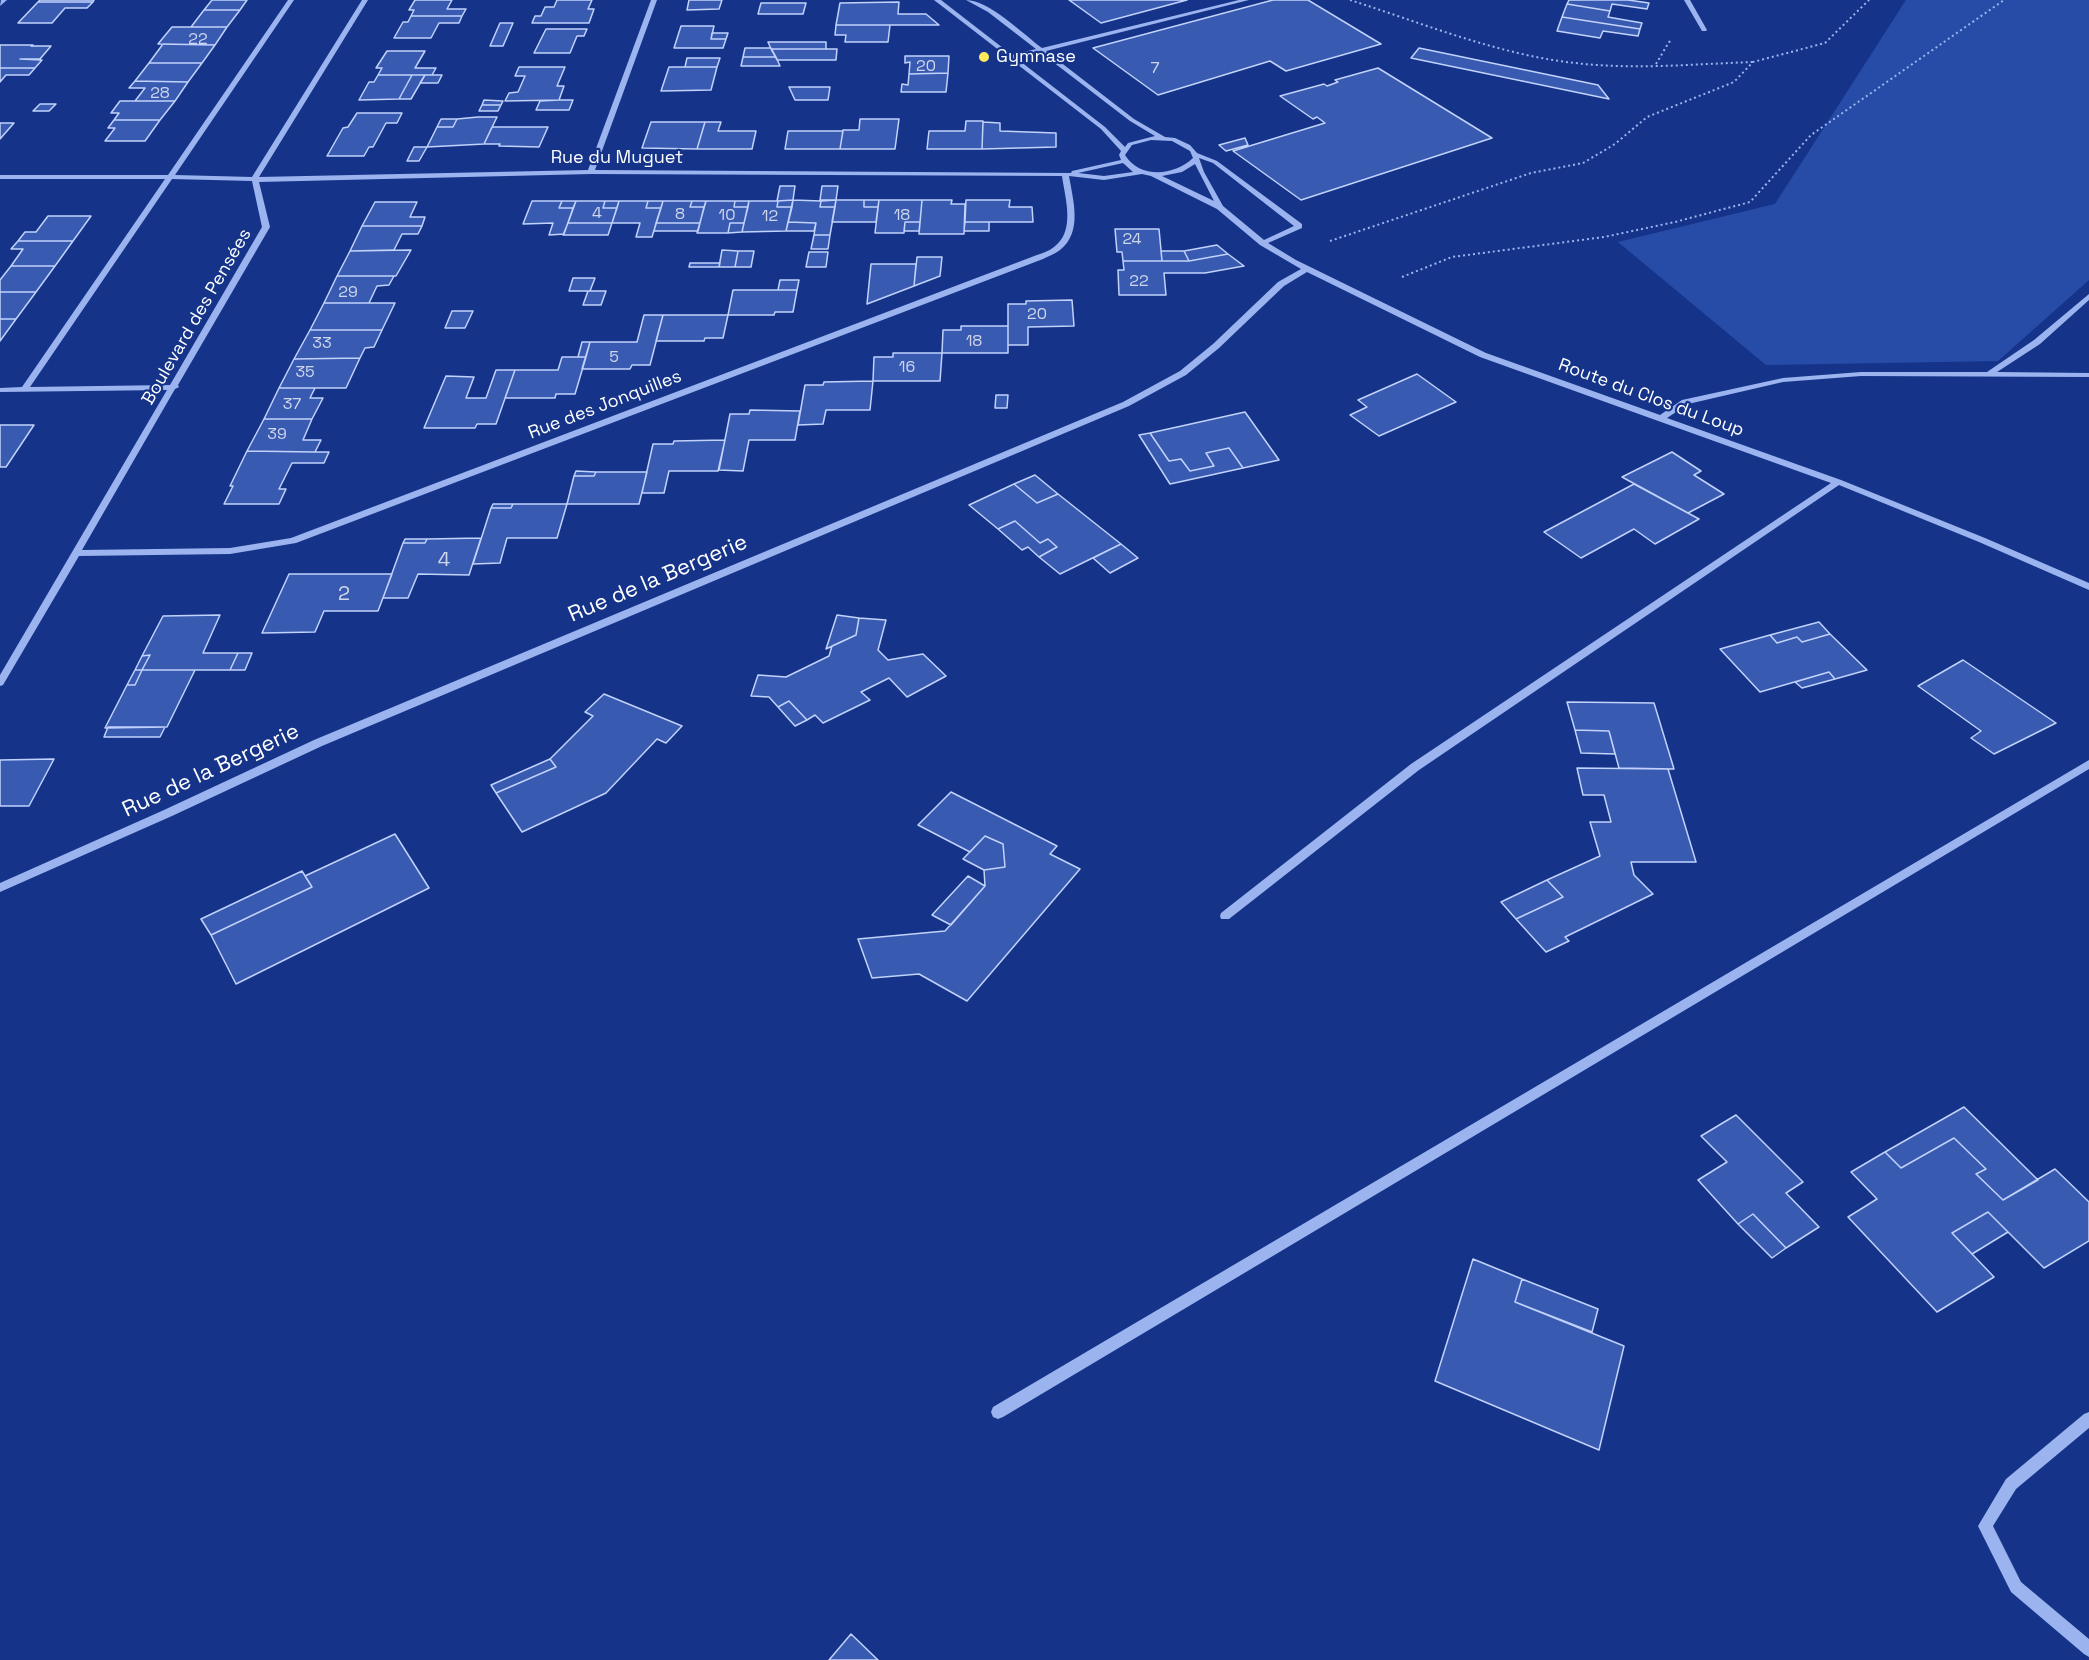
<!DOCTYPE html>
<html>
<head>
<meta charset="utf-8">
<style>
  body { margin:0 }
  canvas { display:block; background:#153489 }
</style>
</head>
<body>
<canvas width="2089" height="1660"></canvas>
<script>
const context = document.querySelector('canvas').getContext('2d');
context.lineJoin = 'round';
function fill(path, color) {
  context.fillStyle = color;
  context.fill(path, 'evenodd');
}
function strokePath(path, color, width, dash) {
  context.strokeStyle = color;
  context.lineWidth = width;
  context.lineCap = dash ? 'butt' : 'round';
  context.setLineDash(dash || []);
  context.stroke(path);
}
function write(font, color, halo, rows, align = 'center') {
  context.font = font + ' "Space Grotesk",sans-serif';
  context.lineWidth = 4.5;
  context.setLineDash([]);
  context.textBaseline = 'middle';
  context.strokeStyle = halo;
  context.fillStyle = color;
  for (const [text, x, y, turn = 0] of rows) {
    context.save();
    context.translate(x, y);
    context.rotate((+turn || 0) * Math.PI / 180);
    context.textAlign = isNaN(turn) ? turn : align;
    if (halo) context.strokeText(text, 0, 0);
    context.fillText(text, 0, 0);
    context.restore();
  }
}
fill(new Path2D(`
  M1906 0H2089V280L1998 361 1766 365 1618 242 1775 204Z`), '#274ca8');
const building = new Path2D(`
  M40 0H94L93 2H38Z
  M212 0H247L240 10H204Z
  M415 0H452L447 9H466L462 16H411L414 10H409Z
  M557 0H592L588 9H594L589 23H532L535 16H541L545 7H554Z
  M689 0H722L719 9 687 10Z
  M1069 0H1187L1101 23Z
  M1273 0H1308L1381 44 1286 71 1270 61 1158 95 1093 48Z
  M1569 0H1628L1649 3 1647 9 1612 4 1610 11 1567 4Z
  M38 2H93L87 8H65L52 23H18Z
  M899 2 898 14H926L939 25H836L840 3Z
  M761 3H806L803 14H758Z
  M1567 4 1610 11 1608 17 1642 23 1640 29 1562 17Z
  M204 10H240L227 27H191Z
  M411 16H462L459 23H439L431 38H394L403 22H408Z
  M1562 17 1640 29 1638 36 1603 31 1600 38 1557 31Z
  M500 23H513L503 46H490Z
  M836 25H890L888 42H845L846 35H835Z
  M681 26H714L711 39H726L723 48H674Z
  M172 27H227L215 45 158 44Z
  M546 29H587L584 36H577L570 53H534Z
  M712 33H728L726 39H711Z
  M768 42H826V49H771Z
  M163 44 215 45 202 63H149Z
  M0 45H33L31 46H51L40 59H20L42 60 35 68H0Z
  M745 48H771L776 57H743Z
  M1419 48 1598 85 1609 99 1411 58Z
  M771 49H837L836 60H777Z
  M387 51H425L415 68H436L432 75H378L382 68H376Z
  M905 56H949L948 73 909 74 910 62 905 63Z
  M743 57H776L780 66H741Z
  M687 58H720L717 67H685Z
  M149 63H202L188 82 135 81Z
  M519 67H565L557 86H564L559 100 505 101 509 93 518 92 525 76H515Z
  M669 67H717L711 90 661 91Z
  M0 68H35L29 75H6L0 82Z
  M1378 68 1492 138 1301 200 1233 151 1325 123 1317 117 1313 119 1280 96 1324 84 1327 86 1338 82 1335 80Z
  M948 73 946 92H901L902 84 908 85 909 74Z
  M378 75H412L399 99 359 100 369 82H374Z
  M412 75H425L411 99H399Z
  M425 75H442L438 83H420Z
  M135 81 188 82 175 101H135L145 88H129Z
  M789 87H830L828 100H795Z
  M484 100 503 101 501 105H482Z
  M559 100H573L569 110H536L540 101Z
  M120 101H175L160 120H114L119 113H111Z
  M40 104H56L49 111H33Z
  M482 105H501L498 111H479Z
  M357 113H402L397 123H386L373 147H369L364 156H327L343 128 348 127Z
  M478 117H497L484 144 427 147 437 127H453L457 119Z
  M441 119H457L453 127H437Z
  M860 119H899L895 149H840L843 130H859Z
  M114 120H160L145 141H105L115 128H108Z
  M966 121H983L982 149H927L929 131H965Z
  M651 122H705L697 149 642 148Z
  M705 122H721L718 131H756L752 149H697Z
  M983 122 1000 123V131L1056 133V147L982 149Z
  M0 123H14L0 139Z
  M492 127H548L539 147 499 146 500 144H484Z
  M788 131H843L840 149H785Z
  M1245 138 1248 145 1226 151 1219 145Z
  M414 147H427L419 161H407Z
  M780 186H795L793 200 777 201Z
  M822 186H838L836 200H820Z
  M793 200 821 201 820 207H835L830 235H814L816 223 788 222Z
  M793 200 792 207H777L778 201Z
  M836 200 835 207H820L821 201Z
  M836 200H864V207H878L876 222H832Z
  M864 200H879L878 207H864Z
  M879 200H922L920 222H905L904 233H875Z
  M922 200H952L951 204H965L964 234H919Z
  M966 200H1010L1009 207H1032L1033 222H965Z
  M532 201H562L559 208H573L564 234 549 235 553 223 523 224Z
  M562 201H576L573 208H559Z
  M576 201H605L603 208H617L612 223H568Z
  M605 201H619L617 208H603Z
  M619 201H648L646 208H661L652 237H636L640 223H612Z
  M648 201H663L661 208H646Z
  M663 201H692L690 207H704L700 223H656Z
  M692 201H706L704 207H690Z
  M706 201H735L734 207H748L744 223H730L728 233H697Z
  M735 201H749L748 207H734Z
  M749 201H778L777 207H792L786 231 742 232Z
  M375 202H417L410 217H425L422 226H362Z
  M48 216H91L73 241H18L25 232H36Z
  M788 222 816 223 814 231H786Z
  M905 222H920L919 231H904Z
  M965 222H989V231H964Z
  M568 223H612L608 235H563Z
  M656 223H700L698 231H654Z
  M730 223H744L742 232 728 233Z
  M362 226H422L418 234H402L394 250 350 251Z
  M1115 229H1159L1162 261H1123L1122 252H1117Z
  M814 235H830L828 249H811Z
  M18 241H73L55 266H11L23 249H11Z
  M1217 245 1228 254 1189 261 1184 251Z
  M411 250 396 276H337L350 251Z
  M722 250 738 251 735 267H719Z
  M738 251H754L751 267H735Z
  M1161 251H1184L1189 261H1162Z
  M809 252H828L826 267H806Z
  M1228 254 1244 266 1205 273H1164L1166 295H1119L1118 270H1124L1123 261H1189Z
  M917 257H942L940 276 914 286Z
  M690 263H720L719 267H689Z
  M871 264H916L914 286 867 304Z
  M11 266H55L36 292H0V280Z
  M337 276H394L389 285 377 286 369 303H324Z
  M573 278H595L590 291H569Z
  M780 280H799L797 290H778Z
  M733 290H797L793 312H775L774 315H728Z
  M588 291H606L601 305H583Z
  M0 292H36L16 319H0Z
  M1072 300 1074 326 1028 327V345H1008V304H1026V301Z
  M324 303H395L382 330H310Z
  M452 311H473L465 328H445Z
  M644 315H663L650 365H632L630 369H582L590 342H637Z
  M663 315H728L723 338H705L704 341H656Z
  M0 319H16L0 341Z
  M961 326H1008V353H942L943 330H961Z
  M310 330H382L374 347 365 348 360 358 294 359Z
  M582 342H590L586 357H578Z
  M893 353H942L940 381H873L874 357H893Z
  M562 357H586L575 394H556L555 398H505L515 370H558Z
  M360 358 346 388H279L294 359Z
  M496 370H515L496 424H477L475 428H424L446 376 474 377 466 398H486Z
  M1417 374 1456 402 1379 436 1350 415 1367 407 1358 400Z
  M873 381 870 410H826L823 424 798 425 805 385H823L824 382Z
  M279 388H315L310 398H323L312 419H264Z
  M996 395H1008L1007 408H995Z
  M750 410 800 411 795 440H749L743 471 719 470 730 414H749Z
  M1245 412 1279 460 1243 468 1229 448 1206 453 1214 466 1190 471 1181 459 1169 461 1150 433Z
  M264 419H312L303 440H321L315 452 247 451Z
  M0 425H34L6 467H0Z
  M1150 433 1169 461 1181 459 1190 471 1214 466 1206 453 1229 448 1243 468 1170 484 1139 435Z
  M725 440 718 471H669L664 493H642L653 444H673L674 441Z
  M247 451 315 452H329L324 463H292L279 489H286L279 504H224L233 486H230Z
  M1672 452 1701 471 1694 475 1724 494 1688 513 1622 477Z
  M576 471 596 472 594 476H574Z
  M596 472H647L639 504H567L574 476H594Z
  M1035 475 1058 494 1037 503 1014 484Z
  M1014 484 1037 503 1058 494 1121 544 1060 574 1039 557 1057 547 1048 539 1040 543 1015 521 998 529 969 505Z
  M1634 484 1699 519 1655 544 1634 529 1581 558 1544 532Z
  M493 504H513L511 508H491Z
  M513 504H567L557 538H507L500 563 473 564 491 508H511Z
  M1015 521 1040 543 1048 539 1057 547 1039 557 1028 547 1022 550 998 529Z
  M481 538 469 575 418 574 408 598H383L403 543H425L427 539Z
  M405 539H427L425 543H403Z
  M1121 544 1138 558 1110 573 1093 558Z
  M289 574H392L378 611H324L315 632 262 633Z
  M220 615 203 653H238L230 670H142L150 655 142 656 163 616Z
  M837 615 859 618 856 635 826 649Z
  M859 618 886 620 878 650 888 660 923 654 946 676 907 697 889 678 861 692 870 700 823 723 815 715 807 720 789 701 778 707 769 697 751 696 758 675 786 677 829 656 832 646 856 635Z
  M1819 622 1830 634 1802 642 1797 637 1777 643 1770 635Z
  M1830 634 1867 670 1835 679 1829 672 1760 692 1720 649 1770 635 1777 643 1797 637 1802 642Z
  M238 653H252L245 670H230Z
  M150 655 142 670H135L142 656Z
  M1963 660 2056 723 1994 754 1971 738 1981 731 1918 686Z
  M135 670H142L135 685H127Z
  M142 670H195L167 727 105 728 127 685H135Z
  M1829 672 1835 679 1802 688 1795 682Z
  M604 694 682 726 666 743 657 739 606 793 522 832 496 793 556 767 550 759 593 716 585 712Z
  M789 701 807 720 795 726 778 707Z
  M1567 702 1654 703 1674 769 1619 768 1609 731 1575 730Z
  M108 727H165L160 737H104Z
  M1575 730 1609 731 1615 754 1581 753Z
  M54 759 29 806H0V760Z
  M550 759 556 767 496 793 491 785Z
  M1577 768 1668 769 1696 862H1631L1634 875 1653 894 1565 937 1569 941 1546 952 1516 919 1563 897 1547 880 1600 856 1590 822H1611L1604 795H1583Z
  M951 792 1057 846 1050 854 1080 869 967 1001 919 974 872 978 858 939 945 931 985 886 984 870 1005 867 1003 844 985 836 970 852 918 825Z
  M395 834 429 888 236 984 211 935 312 887 305 876Z
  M985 836 1003 844 1005 867 984 870 963 859Z
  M302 871 312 887 211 935 201 919Z
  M968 876 985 886 951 925 932 915Z
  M1547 880 1563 897 1516 919 1501 902Z
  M1964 1107 2038 1180 2003 1200 1976 1174 1986 1169 1954 1138 1901 1168 1885 1152Z
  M1736 1115 1803 1182 1786 1193 1819 1227 1786 1248 1753 1214 1738 1224 1698 1180 1727 1162 1701 1136Z
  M1954 1138 1986 1169 1976 1174 2003 1200 2055 1169 2089 1202V1241L2044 1268 1988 1212 1952 1233 1994 1277 1937 1312 1848 1217 1877 1199 1851 1172 1885 1152 1901 1168Z
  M1988 1212 2008 1232 1972 1254 1952 1233Z
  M1753 1214 1786 1248 1772 1258 1738 1224Z
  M1473 1259 1522 1279 1515 1302 1624 1346 1599 1450 1435 1381Z
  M1522 1279 1598 1309 1592 1332 1515 1302Z
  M851 1634 878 1660H829Z`);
fill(building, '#395ab1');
strokePath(building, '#c1d2fb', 1.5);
strokePath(new Path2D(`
  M1350 0C1422 23 1499 55 1575 63 1634 70 1694 64 1753 62
  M1656 64 1669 42 1672 41
  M1330 241 1531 173 1583 163 1615 144 1647 117 1734 82 1753 62 1825 43 1869 0
  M1402 277 1452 257 1604 237 1675 222 1750 202 1811 135 2004 0`), '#9bb4ef', 2, [2, 3]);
fill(new Path2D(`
  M7 0 0 6 1 0Z
  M288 0H294L175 175 252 177 362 0H368L259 177 588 170 651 0H657L595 170 1071 173 1072 171 1121 160 1119 155 1121 151 1101 129 934 0H941L1012 55 1036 49 988 12 966 0C989 0 1023 34 1042 48L1239 0H1249L1046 51 1134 119 1165 137 1175 138 1190 145 1197 153 1217 161 1302 224V228L1268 243 1296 260 1486 353 1660 415 1682 400 1783 378 1861 372H1987L2034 340 2089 294V300L2040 344 1997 372 2089 373V377L1861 376 1783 382 1688 404 1667 418 1841 480 1985 538 2089 583V590L1979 542 1839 485 1419 770 1229 919H1221L1220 916 1221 913 1411 764 1831 483 1480 357 1307 272 1284 286 1219 348 1186 375 1129 406 322 746 172 816 0 892V883L164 810 314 740 1123 402 1180 371 1213 344 1278 282 1301 269 1260 245 1217 209 1151 176 1142 174 1104 180 1069 176C1073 200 1083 232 1060 250 1055 254 1048 256 1043 259L296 543 230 554 79 556 3 685 0 686V675L167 390 0 392V388L22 387 165 179H0V175H168ZM1040 52 1130 121 1155 136 1128 143 1125 147 1105 127 1016 58ZM1151 140 1172 141 1190 151 1193 158C1174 176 1140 179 1125 155L1132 145ZM1199 158 1213 163 1294 226 1264 240 1223 206 1204 172ZM1123 163 1133 172 1104 176 1078 173ZM1195 164 1214 201 1162 176 1182 172ZM591 174 1062 176C1065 198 1076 231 1054 247 1049 251 1043 253 1037 255L291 538 230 548 82 550 175 389 179 387 178 385 270 227 259 182ZM172 179 252 181 262 227 170 385 30 387Z
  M1684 0H1690L1707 30 1706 31H1702Z
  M2089 760V769L1003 1417 998 1419 993 1417 991 1412 993 1407Z
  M2089 1412V1428L2016 1489 1993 1526 2021 1582 2089 1639V1657L2084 1654 2011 1592 1978 1526 2006 1479 2084 1414Z`), '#9bb4ef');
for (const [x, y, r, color] of [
  [984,57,6,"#ffea59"]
]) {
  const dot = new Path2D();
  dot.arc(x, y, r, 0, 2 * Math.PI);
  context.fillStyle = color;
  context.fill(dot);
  strokePath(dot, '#153489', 2);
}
write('16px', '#ced6ec', null, [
  ["22",198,40],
  ["20",926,67],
  ["7",1155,69],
  ["28",160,94],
  ["4",597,214],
  ["8",680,215],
  ["10",727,216],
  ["18",902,216],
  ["12",770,217],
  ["24",1132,240],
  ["22",1139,282],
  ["29",348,293],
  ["20",1037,315],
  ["18",974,342],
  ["33",322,344],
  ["5",614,358],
  ["16",907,368],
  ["35",305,373],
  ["37",292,405],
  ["39",277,435]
]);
write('18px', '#fff', '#153489', [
  ["Gymnase",996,57]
], 'left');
write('18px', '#fff', '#153489', [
  ["Rue du Muguet",617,158],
  ["Boulevard des Pensées",197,317,-60],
  ["Route du Clos du Loup",1651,398,20],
  ["Rue des Jonquilles",605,405,-21]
]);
write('20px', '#ced6ec', null, [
  ["4",444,561],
  ["2",344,595]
]);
write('22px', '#fff', '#153489', [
  ["Rue de la Bergerie",658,579,-23],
  ["Rue de la Bergerie",211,771,-25]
]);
</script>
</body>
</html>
